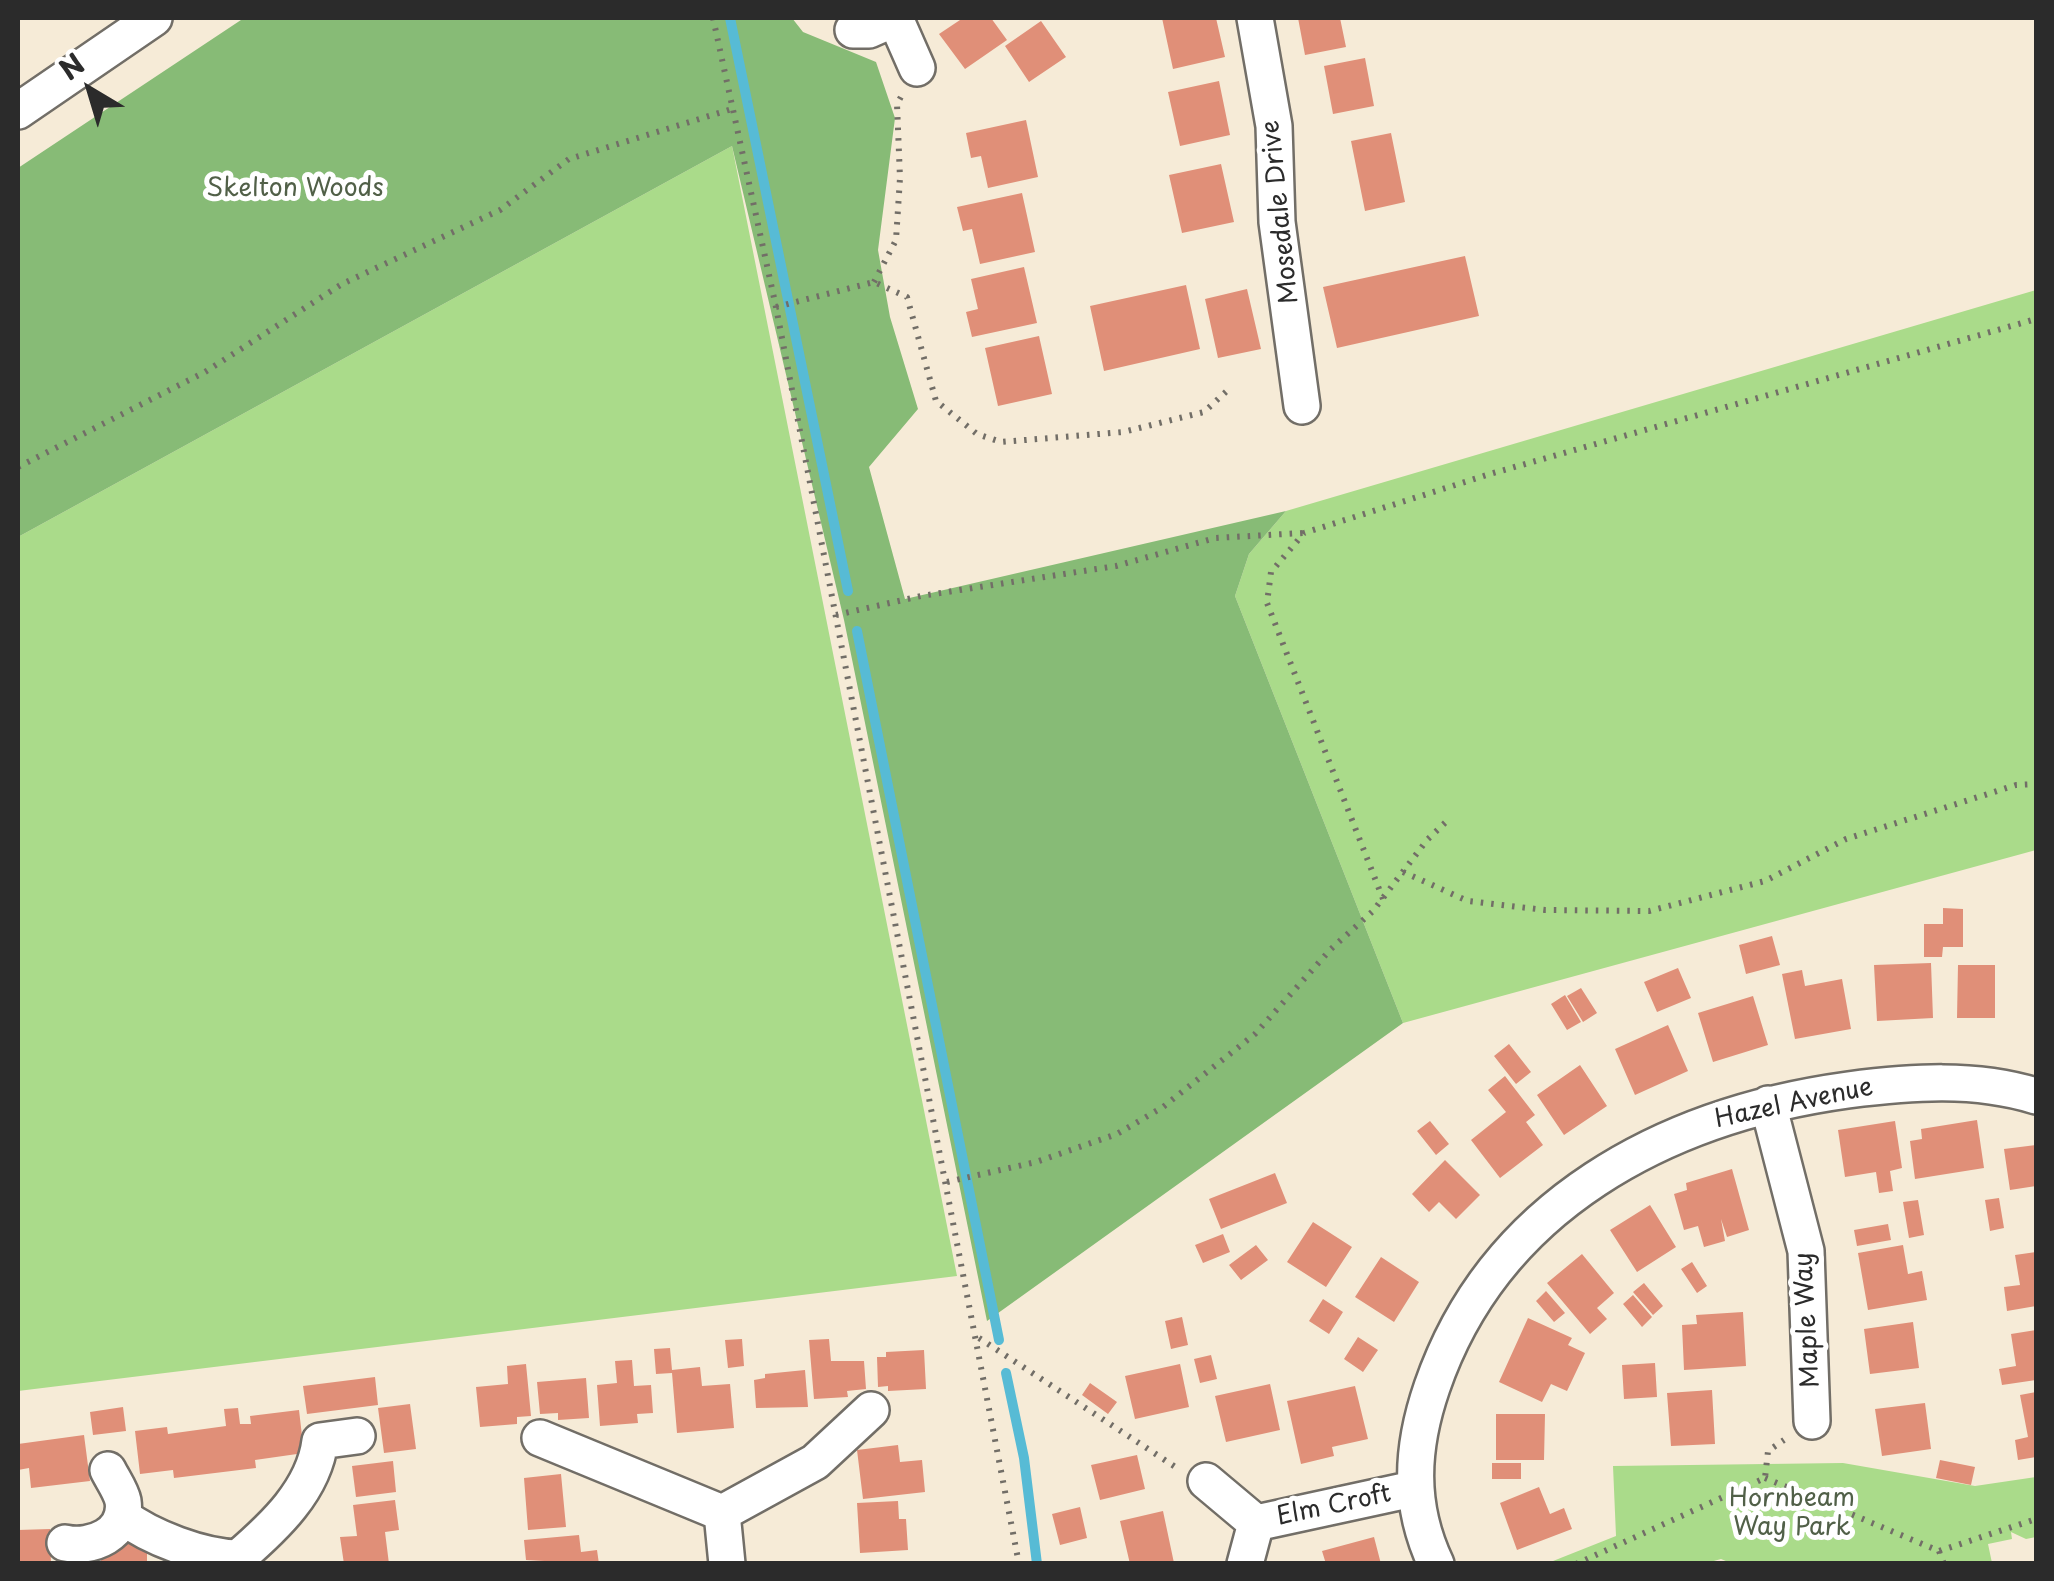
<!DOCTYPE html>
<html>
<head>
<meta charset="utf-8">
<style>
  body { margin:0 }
  #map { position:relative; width:2054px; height:1581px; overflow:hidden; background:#f6ebd7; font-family:"Playpen Sans",sans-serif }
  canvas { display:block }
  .frame { position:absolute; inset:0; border:20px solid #2b2b2b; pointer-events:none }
  .north { position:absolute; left:40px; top:40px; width:100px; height:100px; -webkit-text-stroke:8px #fff; paint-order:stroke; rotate:322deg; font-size:28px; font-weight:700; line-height:40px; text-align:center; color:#2b2b2b }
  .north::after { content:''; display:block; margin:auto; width:35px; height:45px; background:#2b2b2b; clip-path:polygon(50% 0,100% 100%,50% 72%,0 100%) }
</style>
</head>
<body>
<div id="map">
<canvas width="2054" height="1581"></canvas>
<div class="frame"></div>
<div class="north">N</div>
</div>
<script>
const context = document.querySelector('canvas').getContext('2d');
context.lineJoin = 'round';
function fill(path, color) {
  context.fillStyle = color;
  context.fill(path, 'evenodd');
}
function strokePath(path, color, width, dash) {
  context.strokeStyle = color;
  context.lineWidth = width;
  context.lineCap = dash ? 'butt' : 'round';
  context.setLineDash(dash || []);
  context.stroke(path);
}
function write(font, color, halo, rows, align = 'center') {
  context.font = font + ' "Playpen Sans",sans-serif';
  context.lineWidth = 10;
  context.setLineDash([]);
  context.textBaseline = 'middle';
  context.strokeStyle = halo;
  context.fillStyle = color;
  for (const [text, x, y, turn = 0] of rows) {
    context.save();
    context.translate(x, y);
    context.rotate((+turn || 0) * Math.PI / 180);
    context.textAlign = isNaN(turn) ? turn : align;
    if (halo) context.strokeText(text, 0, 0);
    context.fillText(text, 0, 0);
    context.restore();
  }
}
fill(new Path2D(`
  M732 146 957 1276 18 1391V537Z
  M2036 290V850L1403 1023 1235 596 1249 554 1286 511Z
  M1843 1463 1975 1486 2036 1477V1537L2026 1539 2011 1532 2012 1539 1988 1544 1992 1563 1733 1564 1721 1559 1703 1564 1548 1563 1616 1536 1613 1466Z`), '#aadb8a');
fill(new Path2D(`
  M244 18H792L803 32 876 62 895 118 878 250 890 317 918 409 869 467 905 599 1286 511 1249 554 1235 596 1403 1023 987 1321 844 620 732 146 18 537V168Z`), '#87bb76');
strokePath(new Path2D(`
  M730 18 848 591
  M857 631 999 1340
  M1006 1373 1024 1458 1037 1564`), '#57bbd5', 10);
fill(new Path2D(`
  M963 18H991L1007 40 965 69 939 34Z
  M1162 18H1216L1225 57 1173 69Z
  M1298 18H1340L1346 47 1305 55Z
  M1041 21 1066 57 1029 82 1005 46Z
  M1365 58 1374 106 1333 114 1324 66Z
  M1219 81 1230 135 1180 146 1168 92Z
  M1026 120 1038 177 988 188 981 156 971 158 966 133Z
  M1391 133 1405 202 1365 211 1351 141Z
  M1221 164 1234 222 1182 233 1169 175Z
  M1022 193 1035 252 980 264 972 229 963 231 957 207Z
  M1465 256 1479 316 1337 348 1323 287Z
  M1024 267 1037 323 972 337 966 312 978 309 971 279Z
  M1186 285 1200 349 1104 371 1090 306Z
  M1247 289 1261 349 1218 358 1205 299Z
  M1039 336 1052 394 998 406 985 348Z
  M1943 908 1963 909V947H1943L1942 957H1924V924H1943Z
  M1772 936 1780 965 1746 974 1739 945Z
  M1931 963 1933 1018 1877 1021 1874 965Z
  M1958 965H1995V1018H1957Z
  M1678 968 1691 998 1657 1012 1644 982Z
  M1802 970 1805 986 1842 979 1851 1029 1795 1039 1782 974Z
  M1581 988 1597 1013 1583 1022 1567 996Z
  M1565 995 1581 1022 1567 1030 1551 1004Z
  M1753 996 1768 1045 1713 1062 1698 1013Z
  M1668 1025 1688 1071 1635 1095 1615 1049Z
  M1509 1044 1531 1072 1516 1084 1494 1056Z
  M1580 1065 1607 1106 1564 1135 1537 1095Z
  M1505 1076 1535 1115 1526 1122 1543 1145 1500 1178 1471 1140 1506 1112 1488 1090Z
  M1977 1120 1984 1168 1915 1179 1910 1141 1922 1139 1921 1129Z
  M1430 1121 1449 1144 1436 1155 1417 1131Z
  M1895 1121 1902 1168 1890 1171 1893 1191 1879 1193 1876 1172 1845 1177 1838 1130Z
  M2036 1145V1186L2010 1190 2004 1149Z
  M1445 1160 1480 1195 1456 1219 1439 1202 1429 1212 1412 1194Z
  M1732 1169 1749 1230 1727 1237 1721 1219 1725 1241 1704 1247 1698 1226 1684 1230 1674 1194 1687 1190 1686 1183Z
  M1275 1173 1287 1203 1221 1229 1209 1199Z
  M1999 1198 2004 1228 1990 1231 1985 1200Z
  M1918 1200 1924 1235 1909 1238 1903 1202Z
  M1650 1205 1676 1247 1637 1272 1610 1230Z
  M1313 1222 1352 1247 1326 1287 1287 1262Z
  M1888 1224 1891 1240 1857 1246 1854 1230Z
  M1223 1234 1230 1252 1203 1263 1195 1245Z
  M1256 1245 1268 1260 1241 1280 1229 1265Z
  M1903 1245 1908 1274 1922 1271 1927 1300 1868 1310 1858 1253Z
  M2036 1252V1306L2007 1311 2004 1287 2020 1285 2015 1255Z
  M1582 1254 1614 1293 1597 1308 1607 1319 1590 1334 1547 1283Z
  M1381 1257 1419 1282 1394 1322 1355 1297Z
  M1692 1262 1707 1286 1697 1293 1681 1269Z
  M1644 1283 1663 1306 1653 1315 1633 1292Z
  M1546 1291 1565 1313 1554 1322 1536 1301Z
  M1633 1295 1652 1317 1642 1327 1623 1304Z
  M1323 1299 1343 1312 1329 1334 1309 1321Z
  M1743 1312 1746 1366 1684 1370 1682 1325 1697 1324 1696 1315Z
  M1182 1317 1188 1345 1171 1349 1165 1321Z
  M1528 1318 1572 1338 1568 1345 1585 1353 1567 1391 1551 1384 1542 1402 1499 1382Z
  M1913 1322 1919 1368 1870 1374 1864 1329Z
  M2036 1330V1380L2002 1385 1999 1369 2016 1366 2011 1334Z
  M1358 1337 1378 1350 1363 1372 1344 1359Z
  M742 1339 744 1366 728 1368 725 1340Z
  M829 1339 831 1361H864L866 1389 847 1391 848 1397 814 1399 809 1340Z
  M670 1348 672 1370 700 1367 702 1386 730 1384 734 1428 677 1433 672 1373 656 1374 654 1349Z
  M924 1350 926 1389 888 1391V1386L878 1387 877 1357H886V1352Z
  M1211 1355 1217 1379 1200 1383 1194 1359Z
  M632 1360 634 1386 651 1385 653 1413 637 1414 638 1423 600 1426 597 1385 617 1383 615 1361Z
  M1655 1363 1657 1397 1624 1399 1622 1365Z
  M526 1364 531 1416 517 1417V1424L480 1427 476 1387 508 1384 507 1366Z
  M1180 1364 1189 1407 1135 1419 1125 1376Z
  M805 1370 808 1407 756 1408 754 1380 765 1378V1374Z
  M375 1377 378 1405 307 1414 303 1386Z
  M586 1378 589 1418 558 1420V1413L540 1414 537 1382Z
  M1090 1383 1117 1402 1108 1414 1082 1395Z
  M1270 1384 1280 1430 1226 1442 1215 1396Z
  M1355 1386 1368 1439 1332 1447 1334 1456 1301 1464 1287 1401Z
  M1712 1390 1715 1444 1671 1446 1667 1393Z
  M2036 1392V1457L2018 1460 2015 1440 2028 1437 2020 1395Z
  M1925 1403 1931 1449 1882 1456 1875 1409Z
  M410 1404 416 1449 384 1453 378 1408Z
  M123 1407 126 1431 93 1435 90 1412Z
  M238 1408 240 1424H251L250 1416 299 1410 304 1453 255 1460 256 1468 174 1478 173 1470 140 1474 135 1431 167 1427 168 1434 226 1426 224 1409Z
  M1496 1414H1545L1544 1460H1496Z
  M84 1435 90 1481 31 1488 29 1468 18 1470V1444Z
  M898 1445 900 1462 922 1460 925 1492 863 1499 857 1450Z
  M1137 1455 1145 1489 1100 1500 1091 1465Z
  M1940 1460 1975 1467 1971 1485 1936 1478Z
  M393 1461 396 1492 356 1497 352 1466Z
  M1492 1463H1521V1479H1492Z
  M561 1474 566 1527 528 1530 524 1478Z
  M1539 1487 1550 1514 1564 1508 1572 1529 1517 1550 1500 1503Z
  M395 1500 399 1530 385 1532 389 1564H344L340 1537 357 1536 353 1505Z
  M898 1501 899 1519H906L908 1550 860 1553 857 1503Z
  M1080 1507 1087 1538 1060 1545 1052 1514Z
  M1163 1511 1174 1563 1130 1564 1120 1521Z
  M50 1529 51 1564H20L18 1530Z
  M579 1535 581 1552 597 1550 599 1564 526 1560 524 1540Z
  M1374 1537 1381 1564H1326L1322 1551Z
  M147 1543V1564H101L100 1545Z`), '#e08f78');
const minor = new Path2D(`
  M895 18 917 68
  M1255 18 1274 126 1277 222 1302 406
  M853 30H869L896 18
  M18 111 154 18
  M1768 1104 1806 1251 1812 1421
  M540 1438 722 1513
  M1206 1481 1256 1523 1413 1489
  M722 1513 815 1462 871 1410
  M722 1513 727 1564
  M122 1516C151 1538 202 1557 238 1558 274 1527 314 1490 320 1441L357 1436
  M65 1543C91 1549 128 1534 123 1501 121 1491 113 1480 108 1470
  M1245 1564 1256 1523
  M1436 1564C1408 1505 1411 1448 1432 1387 1495 1204 1666 1115 1848 1090 1912 1082 1974 1077 2036 1096`);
strokePath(minor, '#726e67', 40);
strokePath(new Path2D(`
  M713 18 776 307 1019 1564
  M874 282 896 240 900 178 897 104 902 95
  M776 307 874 282 907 297 936 401 977 434 1001 442 1123 432 1204 412 1230 388
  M18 467 205 372 342 284 500 210 569 159 735 108
  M836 615 921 596 1116 566 1215 538 1303 533
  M1403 872 1468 901 1545 910 1649 911 1765 881 1846 839 2016 785 2036 784
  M1383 899 1267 603 1271 572 1304 533 1490 474 2036 319
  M947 1182 1036 1162 1117 1134 1163 1107 1255 1034 1331 949 1373 911 1427 840 1449 819
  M979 1338 1177 1468
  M1765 1478 1939 1551 2036 1519
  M1939 1551 1944 1564
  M1576 1564 1765 1478 1768 1451 1784 1440`), '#726e67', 6, [2.5, 8]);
strokePath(minor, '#fff', 35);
write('25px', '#516048', '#fff', [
  ["Skelton Woods",295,189],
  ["Hornbeam",1792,1499],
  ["Way Park",1792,1528]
]);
write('25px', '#2b2b2b', '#fff', [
  ["Mosedale Drive",1281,212,-96],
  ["Hazel Avenue",1794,1104,-12],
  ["Maple Way",1808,1320,-93],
  ["Elm Croft",1334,1506,-12]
]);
</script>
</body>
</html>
